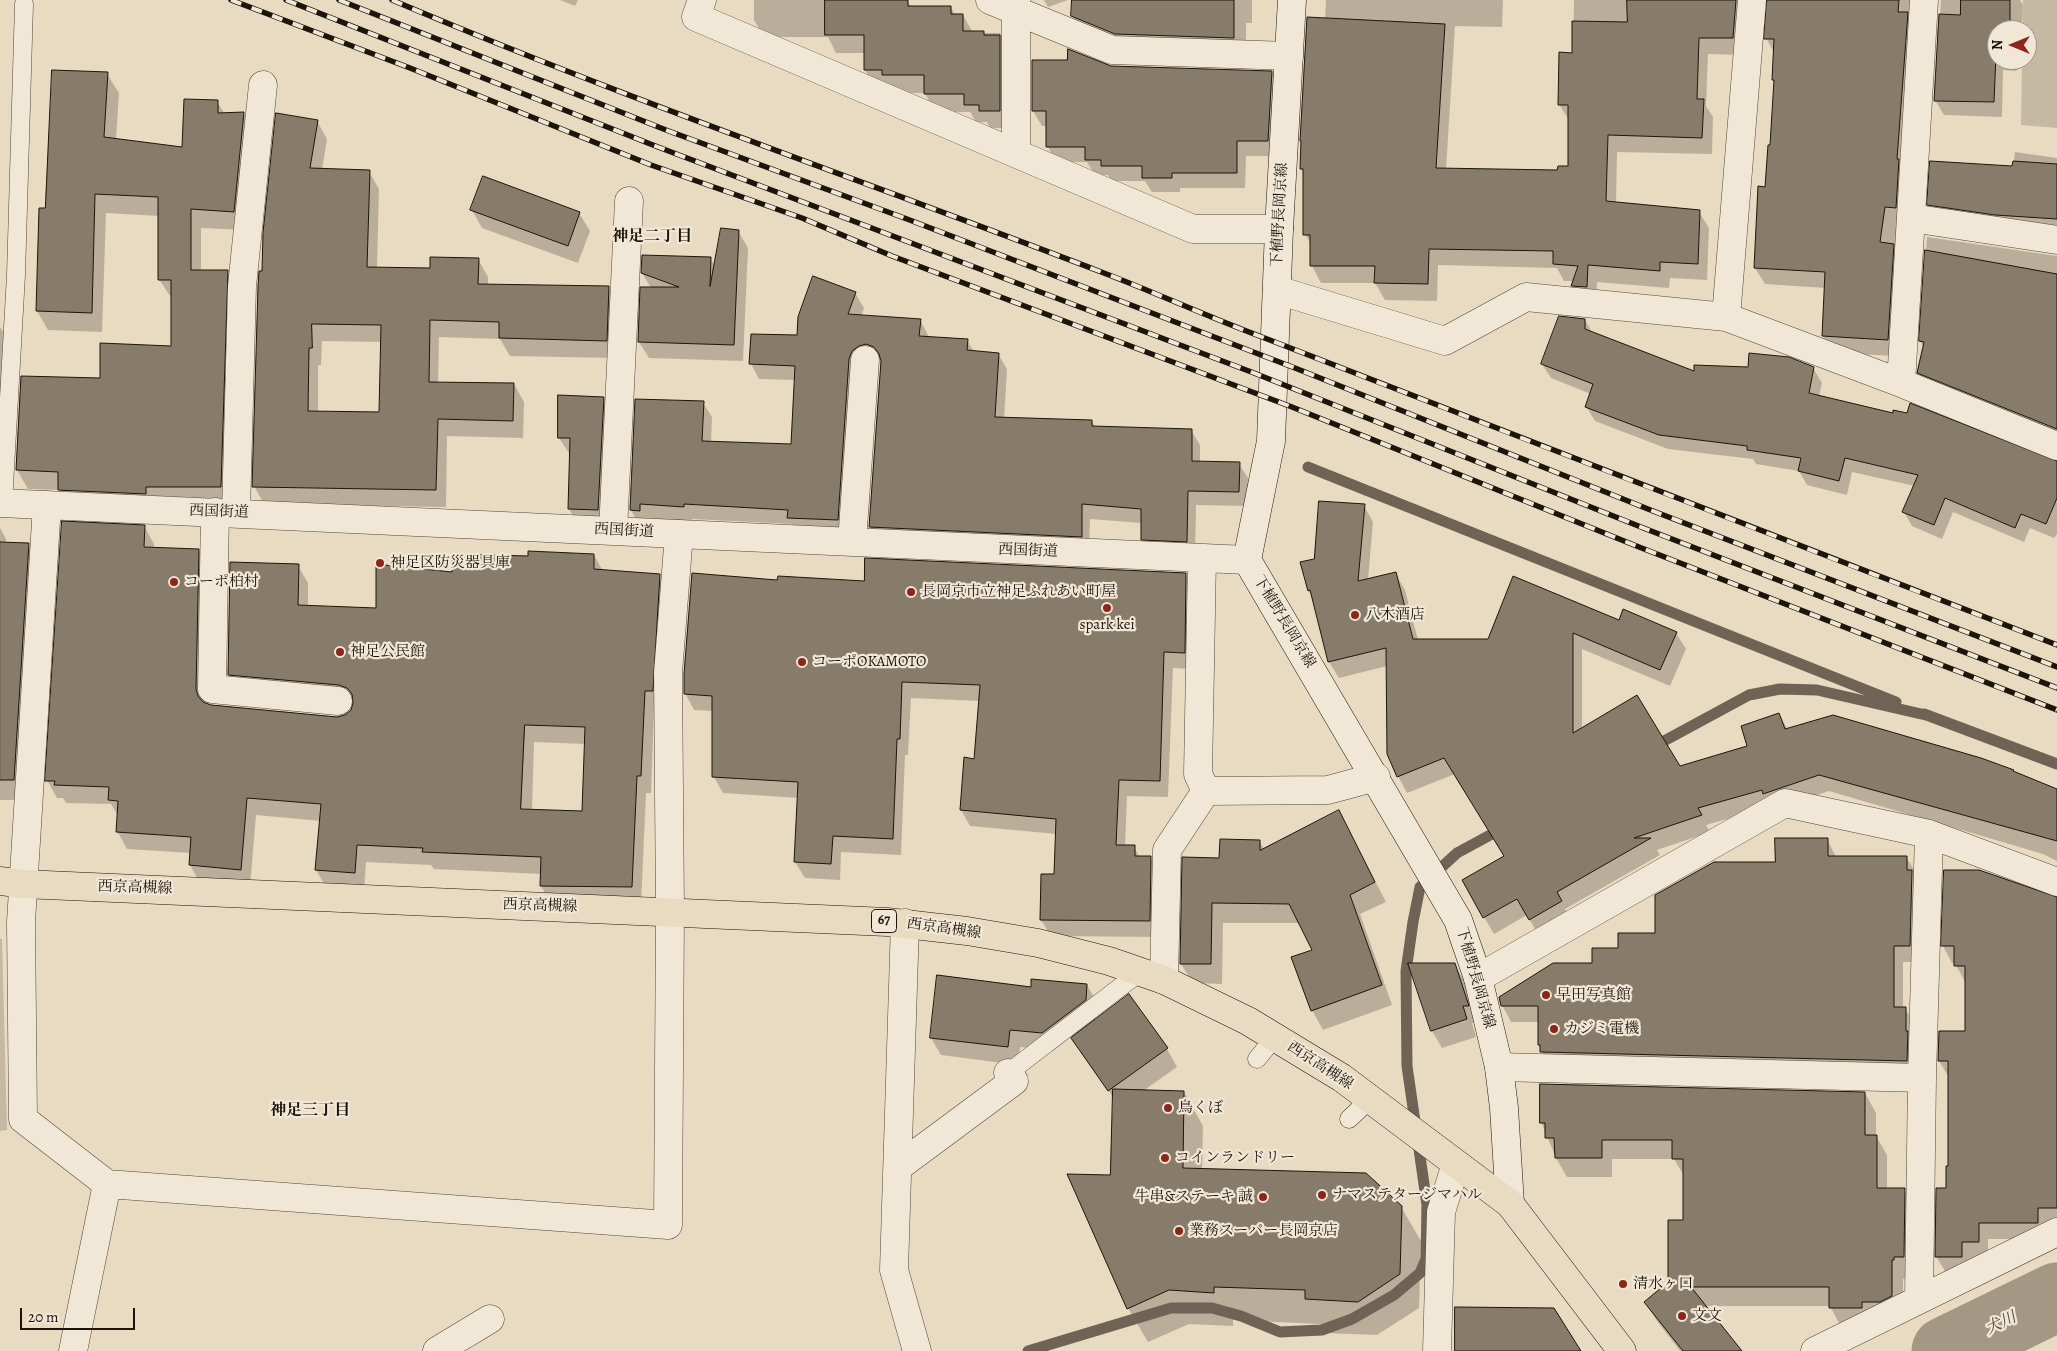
<!DOCTYPE html>
<html>
<head>
<meta charset="utf-8">
<style>
  body { margin:0 }
  #map { position:relative; width:2057px; height:1351px; overflow:hidden; background:#e9dac2; font-family:Alegreya,serif }
  canvas { display:block }
  .north { position:absolute; left:1987px; top:20px; width:50px; height:50px; box-sizing:border-box; background:#f1e7d7; border:1px solid #9c9385; border-radius:50%; rotate:270deg; font-size:14px; font-weight:700; line-height:20px; text-align:center; color:#1d150b }
  .north::after { content:''; display:block; margin:auto; width:18px; height:22px; background:#8f2418; clip-path:polygon(50% 0,100% 100%,50% 72%,0 100%) }
  .scale { position:absolute; left:20px; top:1308px; width:115px; height:22px; box-sizing:border-box; border:2px solid #1d150b; border-top:0; padding-left:6px; font-size:15px; line-height:18px; white-space:nowrap; color:#1d150b; -webkit-text-stroke:4px #f1e7d7; paint-order:stroke }
</style>
</head>
<body>
<div id="map">
<canvas width="2057" height="1351"></canvas>
<div class="north">N</div>
<div class="scale">20 m</div>
</div>
<script>
const context = document.querySelector('canvas').getContext('2d');
context.lineJoin = 'round';
function fill(path, color) {
  context.fillStyle = color;
  context.fill(path, 'evenodd');
}
function strokePath(path, color, width, dash) {
  context.strokeStyle = color;
  context.lineWidth = width;
  context.lineCap = dash ? 'butt' : 'round';
  context.setLineDash(dash || []);
  context.stroke(path);
}
function write(font, color, halo, rows, align = 'center') {
  context.font = font + ' Alegreya,"Noto Serif JP",serif';
  context.lineWidth = 4.5;
  context.setLineDash([]);
  context.textBaseline = 'middle';
  context.strokeStyle = halo;
  context.fillStyle = color;
  for (const [text, x, y, turn = 0] of rows) {
    context.save();
    context.translate(x, y);
    context.rotate((+turn || 0) * Math.PI / 180);
    context.textAlign = isNaN(turn) ? turn : align;
    if (halo) context.strokeText(text, 0, 0);
    context.fillText(text, 0, 0);
    context.restore();
  }
}
fill(new Path2D(`
  M2023 0H2057V128L2021 125 2022 60H2027V30H2023Z
  M0 939H2L7 1130 0 1131Z`), '#c6b9a3');
fill(new Path2D(`
  M560 0H578L575 6Z
  M754 0H907L911 7H951L955 15H963L973 33H1000L1010 51V128H990L987 122H976L970 112H935L925 93H893L875 87 865 70V53H836L828 37H764L754 20Z
  M1044 0H1068L1048 7Z
  M1073 0H1252V23H1246V60L1085 38 1072 16Z
  M1326 0H1503L1502 27 1455 26 1446 169 1559 171 1570 167V122L1559 104 1573 54 1574 0H1923L1897 356 1833 353 1823 336 1826 288 1765 284 1755 268 1772 146 1775 83 1773 80 1775 54 1766 38 1769 3 1764 1 1742 55 1708 54 1706 106 1713 117 1712 154 1617 152 1616 204 1699 212 1709 228 1707 280 1670 278 1669 288 1597 282 1596 304 1582 302 1572 286 1574 281H1564L1557 268 1438 265 1437 301 1385 300 1375 283H1321L1312 266V246L1305 234V174L1301 169 1302 144 1301 141 1308 18 1325 19Z
  M1941 0H2020L2023 5 2022 30H1997V60H2017V71L2003 70 2002 117 1944 115 1935 100Z
  M1111 67 1272 72 1280 87 1276 156H1246L1245 188H1180V192H1152L1145 181H1111L1108 175H1095L1087 162H1056L1048 147V126H1042L1033 111Z
  M107 74 119 93 116 139 184 148 217 102 225 114H244L255 133 245 230 201 228V271L227 272 238 291 232 506 70 509 60 490 28 489 17 470 101 380 172 347V299L159 279V216L106 213 102 332 48 330 37 311 46 209Z
  M317 121 327 139 322 170 369 172 379 189 377 268 431 269 478 259 488 277V285L608 287 619 305 616 358 510 356 500 339 439 337 438 383 514 384 524 402 523 438 447 436 446 507 264 504 254 486 263 272ZM322 341 382 342 380 414 318 412V365H321Z
  M2015 152 2057 158V237L1937 219 1929 204 2013 167Z
  M472 210 579 213 590 231 578 263 482 228Z
  M738 231 748 248 743 361 649 358 639 342 651 288 642 273 710 258 715 266Z
  M1927 237 2057 256V435L1927 387 1919 373 1924 348 1920 341Z
  M855 293 864 308 861 316 920 320 928 335V338L967 340 974 352 998 354 1007 369 1004 419 1092 421 1095 427 1191 430 1200 445V462L1239 464 1248 478 1247 506 1196 505 1195 556 1150 554 1142 539V523L1090 519 1089 551 879 542 870 527 882 361 875 359 846 535 797 533 792 524 692 519V521L648 519V525H639L631 510 703 403 712 417 711 442 792 445 796 380 759 379 751 364 752 335 799 337Z
  M1585 320 1593 334 1695 373 1813 368 1822 383 1819 396 2057 474V534L2054 538 2030 528 2024 542 1953 512 1942 539 1912 526 1904 512 1915 486 1852 472 1847 495 1807 485 1799 471 1756 464 1753 459 1668 449 1595 421 1586 406 1591 394 1551 378 1542 364Z
  M0 327 14 348 0 514Z
  M603 398 613 416 608 528 580 527 569 509 571 456 559 438Z
  M1364 506 1373 522 1368 580 1395 573 1405 590 1418 640H1489L1619 622 1676 633 1686 649 1670 686 1582 649V729L1679 767 1749 746 1779 714 1788 730 2014 773 2057 790V861L2043 854 1829 791 1774 810 1772 806 1706 825 1710 832 1657 850 1660 855 1565 909 1570 918 1539 936 1527 915 1494 934 1463 881 1505 857 1455 774 1407 793 1398 776 1387 666 1339 678 1329 662 1314 600 1309 591 1302 563 1315 560Z
  M144 526 154 544V549L198 550 208 568 206 704 337 718 345 716 352 710 354 704 239 692 229 674 298 566 308 583V607L377 609 453 573 529 557 594 555 603 571 659 575 669 593 662 708H654L651 793H646L641 905 551 903 541 886 542 874 434 869 431 865 366 862 364 890 326 887 316 870 321 821 256 815 250 887 200 883 190 865 191 853 127 849 117 831 118 816 111 804 66 803 63 798H57L47 780ZM534 742 586 744 583 812 532 810Z
  M0 528 6 539V544H28L40 564 25 800H0Z
  M1185 574 1195 590 1193 669 1173 668 1168 797 1127 796 1125 847H1134L1140 858H1150L1160 874 1158 937 1051 936 1041 920 1055 875 1057 834 970 826 961 810 975 760 980 701 911 698 908 755H905L901 855 841 852 840 880 805 878 795 862 799 798 723 793 714 777V711L694 710 685 693 779 581 865 582Z
  M1339 811 1386 902 1360 914 1392 1005 1323 1030 1312 1010 1314 950 1300 923H1223L1222 984 1193 983 1181 964 1220 859 1259 841 1264 849Z
  M1827 839 1836 857H1906L1916 873 1919 962H1903V1008H1905L1914 1024 1916 1077 1550 1068 1539 1045V1022H1511L1502 1005 1656 934 1776 863Z
  M1945 871 2057 898V1225L2048 1239H1988V1259L1946 1273 1936 1256 1950 1167V1079L1939 1061 1966 1032 1965 982 1955 963H1952L1943 946Z
  M1454 964 1465 982 1478 1023H1472L1476 1037 1442 1048 1432 1031Z
  M1087 985 1097 1003 1095 1021 1129 995 1167 1049 1177 1067 1143 1091 1184 1092 1203 1126 1202 1170 1401 1207 1421 1241 1419 1308 1377 1335 1326 1333 1320 1324 1233 1320V1326L1189 1324 1148 1342 1128 1308 1112 1177 1114 1099 1072 1036 1053 1051 1020 1047 1018 1065 941 1055 931 1038 1032 988Z
  M1865 1093 1876 1113V1136L1887 1155V1190H1904L1915 1209 1914 1276H1905V1279H1903V1315L1841 1327 1830 1306H1705L1740 1351H1680L1657 1321 1645 1302 1669 1283 1684 1221V1176L1674 1159H1612V1177H1567L1556 1158 1541 1122Z`), '#0003');
strokePath(new Path2D(`
  M1308 467 1896 702
  M1924 714 2057 764
  M1651 748 1749 695 1780 689 1817 690 1930 716
  M1028 1351 1171 1308H1212L1241 1316 1280 1332 1322 1330 1352 1319 1394 1295 1420 1273 1426 1259 1427 1205 1407 1066 1406 971 1413 922 1420 887 1457 853 1503 828`), '#6e6354', 11);
strokePath(new Path2D(`
  M1946 1351 2057 1297`), '#a49784', 69);
const building = new Path2D(`
  M825 0H908V6H951V14H963V31H984V35H1000V111H979V105H964V94H924V75H882V70H864V35H825Z
  M1072 0H1234V38L1115 34 1071 16Z
  M1627 0H1736L1733 38H1699L1697 99H1704L1702 138 1608 135 1606 201 1700 210 1698 264 1660 262V271L1588 265 1587 287 1571 286 1578 266 1553 264V251L1429 249 1428 284 1374 283 1375 266H1310V235H1303V169H1300L1301 141H1300L1307 17 1445 24 1436 168 1557 170 1558 166H1568V105H1558L1559 52 1572 53V21L1627 22Z
  M1767 0H1899L1898 12H1908L1897 159H1899L1896 208 1885 207 1880 242 1894 244 1888 340 1822 336 1825 272 1754 268 1758 186 1765 187 1768 145H1770L1774 80H1772L1774 39H1764Z
  M1961 0H2010V30H1997L1994 102 1934 101 1939 14 1960 15Z
  M1068 49 1111 66 1272 71 1268 141H1237V173H1172V178H1142V166H1101V160H1085V147H1046V111H1032V60H1067Z
  M52 70 108 72 104 137 182 147 184 99 218 100V113L244 112 234 212 191 209V270H228L221 487H146V494L58 490V472L16 470 21 376 100 378V343L171 346V280H158V197L95 194 92 313 36 311 39 208H45Z
  M276 113 318 120 310 168 370 170 367 267 430 268V257L479 258 478 284 609 286 607 341 499 338V322L430 320 429 382 514 383 513 421 438 419 436 490 252 487 258 287 259 271H262L263 233ZM312 324 381 325 379 412 308 411 309 348H312Z
  M1930 161 2012 166 2013 161 2057 164V219L1995 215 1927 205Z
  M483 176 580 212 568 246 470 210Z
  M721 228 739 230 734 345 638 342 640 287H679L641 273 642 255 711 257 710 286Z
  M1925 250 2057 274V429L1917 373 1924 342 1919 341Z
  M813 276 856 292 848 314 921 319 919 336 968 339 967 350 999 353 995 417 1092 420V426L1192 429V461L1240 462 1239 492 1188 491 1187 542 1141 540V509L1082 504V537L869 527 881 361 879 354 874 347 866 344 859 346 852 351 849 359 838 520 787 518 788 510 684 504V507L640 504V511L630 510 635 399 704 401 702 441 791 444 795 366 749 364 751 334 797 335 798 317Z
  M1559 316 1585 319V329L1694 371V365L1748 367 1749 353 1789 357 1814 367 1809 393 1893 413V410L1907 413 1910 403 2057 461V498L2046 524 2021 514 2015 528 1945 498 1934 525 1902 512 1918 475 1845 458 1839 481 1798 471 1801 458 1747 450V446L1659 435 1585 407 1593 384 1541 364Z
  M558 395 604 397 598 510 568 509 570 438H558Z
  M1319 501 1365 504 1358 581 1396 572 1413 639H1488L1513 576 1619 620 1623 609 1677 632 1660 670 1573 633V733L1637 695 1680 766 1747 746 1741 726 1779 713 1785 729 1833 715 1981 758 2014 770 2013 771 2057 789V841L1819 775 1763 794 1762 790 1698 808 1702 815 1634 838H1651L1557 892 1562 901 1529 920 1517 899 1483 918 1462 880 1504 856 1444 758 1397 777 1387 754 1386 648 1328 662 1310 590 1308 591 1300 562 1314 559Z
  M62 521 145 525 144 547 199 549 196 689 198 696 203 702 211 705 337 717 345 715 351 710 353 703 352 694 347 688 339 685 228 675 230 562 299 564 298 605 376 608V564L452 572V554L528 556V551L594 554V569L660 574 653 691H645L641 776H637L632 887 540 886 541 857 422 852 423 848 357 845 355 873 315 870 321 804 247 798 241 870 189 865 191 837 116 832 118 801 108 800 109 787 54 785 55 781H45ZM525 725 585 727 582 811 521 809Z
  M0 542 29 543 14 780H0Z
  M865 558 1186 573 1185 653 1164 652 1160 781 1119 780 1116 845H1135V856H1151L1150 921 1040 920 1041 874H1054L1056 819 960 810 964 757 974 759 980 685 902 682 900 739H897L893 839 833 836 831 864 794 862 798 782 712 777V696L684 694V674L692 573 777 580 778 576 864 581Z
  M1339 810 1375 882 1350 895 1382 985 1311 1011 1291 957 1312 950 1289 904 1212 903 1211 964H1180L1182 857 1219 858 1220 839 1260 840V850Z
  M1775 838H1828V856H1907V870H1912L1910 946H1894V1007H1906V1031H1908L1907 1061 1540 1052V1045H1538V1006H1501L1499 997 1553 963H1592V948H1618V933H1655V895L1714 862H1775Z
  M1944 870H1979L2057 897V1208H2038V1223H1979V1242H1962V1257H1935L1936 1188H1946V1166H1948V1061H1938L1939 1031H1965V966H1954V946H1941Z
  M1408 963H1455L1469 1006H1463L1467 1019 1431 1031Z
  M937 975 1031 987V979L1087 984 1086 1000 1042 1033 1010 1030 1008 1047 930 1038Z
  M1129 994 1168 1048 1108 1091 1071 1038Z
  M1540 1084 1865 1092V1135H1877V1188H1905L1904 1257H1894V1260H1892V1296L1880 1302H1862V1308H1829V1287H1691L1742 1351H1683L1644 1302 1668 1282V1220H1683V1159H1672V1140H1602V1158H1555L1554 1138H1545V1123H1540Z
  M1113 1089 1184 1091 1183 1168 1366 1173 1402 1206 1400 1274 1358 1302 1305 1299V1290L1214 1287V1293L1169 1290 1127 1309 1067 1174 1110 1175Z
  M1455 1307 1554 1308 1581 1351H1455Z`);
fill(building, '#877b6a');
strokePath(building, '#1d150b', 1);
const lane = new Path2D(`
  M3 503 16 275 24 4
  M1257 1059 1275 1037
  M1008 1073 1140 972
  M1349 1119 1370 1099`);
const street = new Path2D(`
  M702 0 696 17 1193 229H1279
  M990 0 1112 50 1289 56
  M1016 153V0
  M1911 218 2057 240
  M1277 290 1445 341 1526 297 1726 317 1901 383 2057 446
  M1726 317 1752 0
  M1901 383 1924 0
  M0 503 1247 560
  M47 505 21 922 23 1119 107 1184 668 1225 670 911 668 673 679 534
  M215 512 212 689 338 701
  M236 513 242 286 263 85
  M613 531 629 201
  M852 542 865 360
  M1202 558 1198 774 1206 791
  M905 923 894 1270 917 1351
  M1478 978 1785 803 1929 834 2057 882
  M1164 980 1167 850 1206 791 1328 790 1376 777
  M1499 1067 1922 1078
  M898 1167 1014 1081 1008 1073
  M1919 1299 1922 1078 1929 834
  M73 1351 107 1184
  M437 1351 490 1319
  M1437 1351 1441 1212 1456 1164
  M1815 1351 2057 1232`);
const secondary = new Path2D(`
  M1292 0 1279 229 1271 441 1247 560 1458 920 1478 978 1499 1067 1504 1108 1510 1204`);
const primary = new Path2D(`
  M0 881 23 884 887 922 967 931 1038 943 1109 961 1164 980 1248 1021 1342 1078 1510 1204 1622 1351`);
strokePath(lane, '#504639', 19);
strokePath(street, '#504639', 29);
strokePath(secondary, '#1d150b', 29);
strokePath(primary, '#1d150b', 29);
strokePath(lane, '#f1e7d7', 18);
strokePath(street, '#f1e7d7', 28);
strokePath(secondary, '#f1e7d7', 28);
strokePath(primary, '#e9dac2', 28);
const rail = new Path2D(`
  M231 0 410 68 651 165 802 218 892 256 1292 407 1639 547 2057 710
  M286 0 658 147 1254 373 1646 529 2057 688
  M339 0 666 130 907 219 1295 368 1653 511 2057 667
  M392 0C623 98 861 180 1096 270 1152 291 1206 316 1262 337 1527 440 1792 543 2057 645`);
strokePath(rail, '#1d150b', 5.5);
strokePath(rail, '#f1e7d7', 4, [11]);
for (const [x, y, r, color] of [
  [380,563,5,"#8f2418"],
  [174,582,5,"#8f2418"],
  [911,592,5,"#8f2418"],
  [1107,608,5,"#8f2418"],
  [1355,615,5,"#8f2418"],
  [340,652,5,"#8f2418"],
  [802,662,5,"#8f2418"],
  [1546,995,5,"#8f2418"],
  [1554,1029,5,"#8f2418"],
  [1168,1108,5,"#8f2418"],
  [1165,1158,5,"#8f2418"],
  [1322,1195,5,"#8f2418"],
  [1263,1197,5,"#8f2418"],
  [1179,1231,5,"#8f2418"],
  [1623,1284,5,"#8f2418"],
  [1682,1316,5,"#8f2418"]
]) {
  const dot = new Path2D();
  dot.arc(x, y, r, 0, 2 * Math.PI);
  context.fillStyle = color;
  context.fill(dot);
  strokePath(dot, '#f1e7d7', 2);
}
for (const [x, y, w] of [
  [884,921,25]
]) {
  const box = new Path2D();
  box.roundRect(x - w / 2, y - 11.5, w, 23, 4);
  context.fillStyle = '#f1e7d7';
  context.fill(box);
  strokePath(box, '#1d150b', 1);
}
write('bold 14px', '#1d150b', null, [
  ["67",884,921]
]);
write('15px', '#1d150b', '#f1e7d7', [
  ["下植野長岡京線",1280,215,-87],
  ["西国街道",219,512,2],
  ["西国街道",624,531,3],
  ["西国街道",1028,551,2],
  ["下植野長岡京線",1284,622,59],
  ["西京高槻線",135,888,2],
  ["西京高槻線",540,906,2],
  ["西京高槻線",944,929,8],
  ["下植野長岡京線",1475,978,74],
  ["西京高槻線",1320,1066,33]
]);
write('15px', '#1d150b', '#f1e7d7', [
  ["神足区防災器具庫",390,563],
  ["コーポ柏村",184,582],
  ["長岡京市立神足ふれあい町屋",921,592],
  ["八木酒店",1365,615],
  ["spark kei",1107,625,"center"],
  ["神足公民館",350,652],
  ["コーポOKAMOTO",812,662],
  ["早田写真館",1556,995],
  ["カジミ電機",1564,1029],
  ["鳥くぼ",1178,1108],
  ["コインランドリー",1175,1158],
  ["ナマステタージマハル",1332,1195],
  ["牛串&ステーキ 誠",1253,1197,"right"],
  ["業務スーパー長岡京店",1189,1231],
  ["清水ヶ口",1633,1284],
  ["文文",1692,1316]
], 'left');
write('bold 16px', '#1d150b', '#f1e7d7', [
  ["神足二丁目",652,237],
  ["神足三丁目",310,1111]
]);
write('italic 16px', '#53493b', '#f1e7d7', [
  ["犬川",2001,1324,-26]
]);
</script>
</body>
</html>
